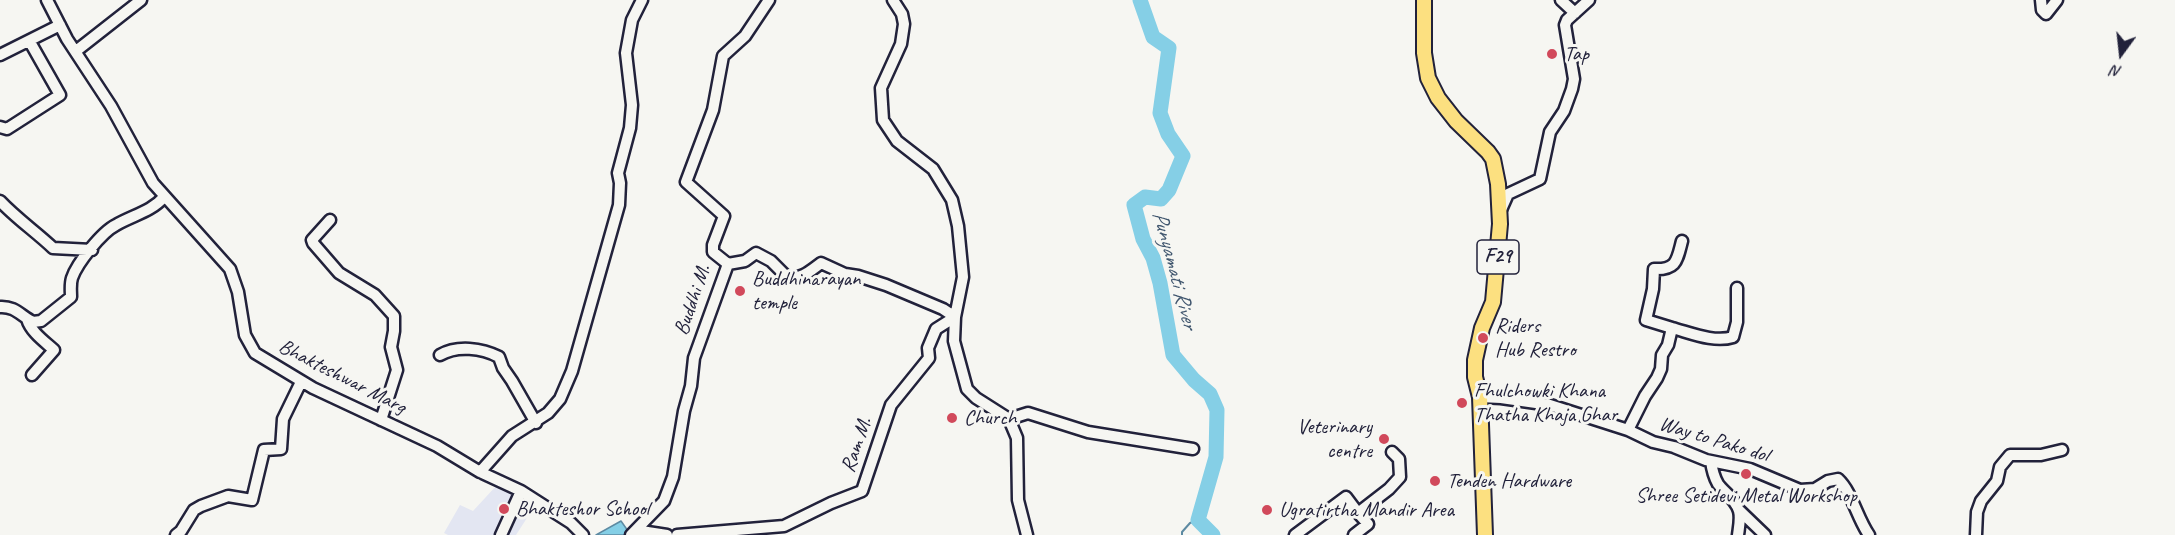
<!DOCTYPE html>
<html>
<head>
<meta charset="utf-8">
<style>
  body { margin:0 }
  #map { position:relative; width:2175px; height:535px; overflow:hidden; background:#f6f6f2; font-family:Caveat,sans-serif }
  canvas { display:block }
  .north { position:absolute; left:2091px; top:24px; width:60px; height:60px; -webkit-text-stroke:4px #f6f6f2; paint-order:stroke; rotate:195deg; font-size:16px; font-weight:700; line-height:24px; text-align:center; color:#22223b }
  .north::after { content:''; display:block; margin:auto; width:21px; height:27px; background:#22223b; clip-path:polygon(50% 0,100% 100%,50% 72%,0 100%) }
</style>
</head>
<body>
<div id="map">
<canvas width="2175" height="535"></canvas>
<div class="north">N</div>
</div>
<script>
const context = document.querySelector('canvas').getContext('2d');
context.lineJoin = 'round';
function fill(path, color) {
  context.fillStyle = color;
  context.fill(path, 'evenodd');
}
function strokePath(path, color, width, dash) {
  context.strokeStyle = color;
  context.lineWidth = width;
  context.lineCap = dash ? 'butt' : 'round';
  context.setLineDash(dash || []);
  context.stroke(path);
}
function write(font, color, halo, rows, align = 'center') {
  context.font = font + ' Caveat,sans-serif';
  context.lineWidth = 6;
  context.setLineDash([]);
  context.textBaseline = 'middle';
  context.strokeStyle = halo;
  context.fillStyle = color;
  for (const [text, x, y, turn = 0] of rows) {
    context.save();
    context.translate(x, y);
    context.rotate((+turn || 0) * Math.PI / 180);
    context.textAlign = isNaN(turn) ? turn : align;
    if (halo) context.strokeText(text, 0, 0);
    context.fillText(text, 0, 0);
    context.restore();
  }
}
fill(new Path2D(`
  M497 485 519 494 534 507 516 535H448L444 533 460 505 473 511Z`), '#e3e6f2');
const water = new Path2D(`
  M621 521 628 531V535H596Z`);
fill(water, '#85cfe6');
strokePath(water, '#5d8aa2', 1.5);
strokePath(new Path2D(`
  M1182 535V532L1190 523 1198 520`), '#5d8aa2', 2);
strokePath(new Path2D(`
  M1140 0 1153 37 1169 48 1160 113 1168 134 1183 156 1169 190 1161 199 1145 197 1134 205 1143 239 1153 258 1160 283 1173 355 1194 380 1210 394 1217 410 1216 457 1198 520 1213 535`), '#85cfe6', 15);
const minor = new Path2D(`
  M47 0 67 39 111 106 153 183 230 269 238 292 245 335 255 353 313 388 437 446 480 472 521 491 571 523 583 535
  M893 0 902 14 904 24 901 44 881 88 883 120 897 141 933 169 952 200 958 226 963 277 955 317 954 341 967 389 976 398 1009 419 1017 438 1018 500 1027 535
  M1561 0 1575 13
  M2041 0 2042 10 2046 14 2057 0
  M76 51 141 0
  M0 55 60 25
  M0 127 7 129 60 95 30 42
  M0 201C17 219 35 231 53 248L92 250
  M1500 212 1508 194 1540 179 1550 132 1564 111 1572 89 1574 79 1565 25 1567 20 1589 0
  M330 220 312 240 313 243 339 273 375 295 394 316V331L391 347 397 370 381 420
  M0 307C15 306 21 316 33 322L41 321 71 297C71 291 70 284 72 278 77 263 102 232 116 225 133 215 151 212 164 197
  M27 319C31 332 44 341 54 350L32 375
  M1672 328 1646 320 1653 289 1654 269C1677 270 1677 260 1682 241
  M440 355C457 345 482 348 499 357L503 368 512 381 536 423
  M1480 397 1501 398 1550 405 1628 430 1653 442 1674 447 1706 460 1750 469 1800 490 1815 489 1828 481 1838 479C1852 492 1857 518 1869 535
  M1009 419 1028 413 1088 432 1193 449
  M1628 430 1645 396 1657 378 1661 369 1662 355 1668 345 1672 328C1691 333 1714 343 1733 337L1737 322V288
  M1711 461C1712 469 1714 477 1718 484 1725 493 1736 500 1739 511 1741 518 1739 527 1738 535
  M480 472 512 436 548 413 560 399 572 371 619 205 620 183 618 173 630 128 632 105 626 53 632 20 642 0
  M1739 510 1765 535
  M176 535 181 531 194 510 201 506 228 496 252 500 264 450 281 449 283 419 301 382
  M501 535 521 491
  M631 535 664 501 673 477 684 411 691 386 694 358 728 264 713 252V245L724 216 686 182 713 110 723 56 745 36 769 0
  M638 535 641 531 667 535
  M677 535 784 526 831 503 862 491 891 405 929 358 928 348 936 329 955 317 943 309 886 285 858 276 845 274 821 263C810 271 802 279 788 278L771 261 756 253 745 261 728 264
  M1295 535 1346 497 1358 513
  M1354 535 1368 524 1358 513 1389 489 1400 477 1399 459 1392 452
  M1976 535 1977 512 1981 501 1997 481 2000 467 2010 455H2041L2062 450`);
const major = new Path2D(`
  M1424 0V53L1428 78 1438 98 1456 121 1488 152 1493 159 1498 184 1500 224 1493 302 1482 328 1475 360V377L1480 397 1485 535`);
strokePath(minor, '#22223b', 15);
strokePath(major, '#22223b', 18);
strokePath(minor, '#f6f6f2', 10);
strokePath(major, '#fce080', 14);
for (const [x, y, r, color] of [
  [1552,54,6,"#d1495b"],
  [740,291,6,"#d1495b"],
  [1483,338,6,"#d1495b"],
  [1462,403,6,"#d1495b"],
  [952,418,6,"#d1495b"],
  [1384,439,6,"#d1495b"],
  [1746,474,6,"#d1495b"],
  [1435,481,6,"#d1495b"],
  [504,509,6,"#d1495b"],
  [1267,510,6,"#d1495b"]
]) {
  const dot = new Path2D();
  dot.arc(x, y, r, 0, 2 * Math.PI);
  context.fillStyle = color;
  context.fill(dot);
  strokePath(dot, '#f6f6f2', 2);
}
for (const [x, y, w] of [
  [1498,257,42]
]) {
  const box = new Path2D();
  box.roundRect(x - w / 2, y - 17, w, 34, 4.5);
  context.fillStyle = '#f6f6f2';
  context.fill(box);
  strokePath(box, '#22223b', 1.5);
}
write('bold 20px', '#22223b', null, [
  ["F29",1498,257]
]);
write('21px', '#22223b', '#f6f6f2', [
  ["Tap",1564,54],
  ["Buddhinarayan",752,279],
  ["temple",752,303],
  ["Riders",1495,326],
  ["Hub Restro",1495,350],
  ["Fhulchowki Khana",1474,391],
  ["Thatha Khaja Ghar",1474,415],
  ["Church",964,418],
  ["Veterinary",1372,427,"right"],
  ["centre",1372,451,"right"],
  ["Tenden Hardware",1447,481],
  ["Shree Setidevi Metal Workshop",1746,496,"center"],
  ["Bhakteshor School",516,509],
  ["Ugratirtha Mandir Area",1279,510]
], 'left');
write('21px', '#22223b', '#f6f6f2', [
  ["Buddhi M.",693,300,-71],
  ["Bhakteshwar Marg",342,377,27],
  ["Way to Pako dol",1714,440,17],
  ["Ram M.",857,445,-71]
]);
write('italic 22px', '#40566e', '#f6f6f2', [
  ["Punyamati River",1174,270,75]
]);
</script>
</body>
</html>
